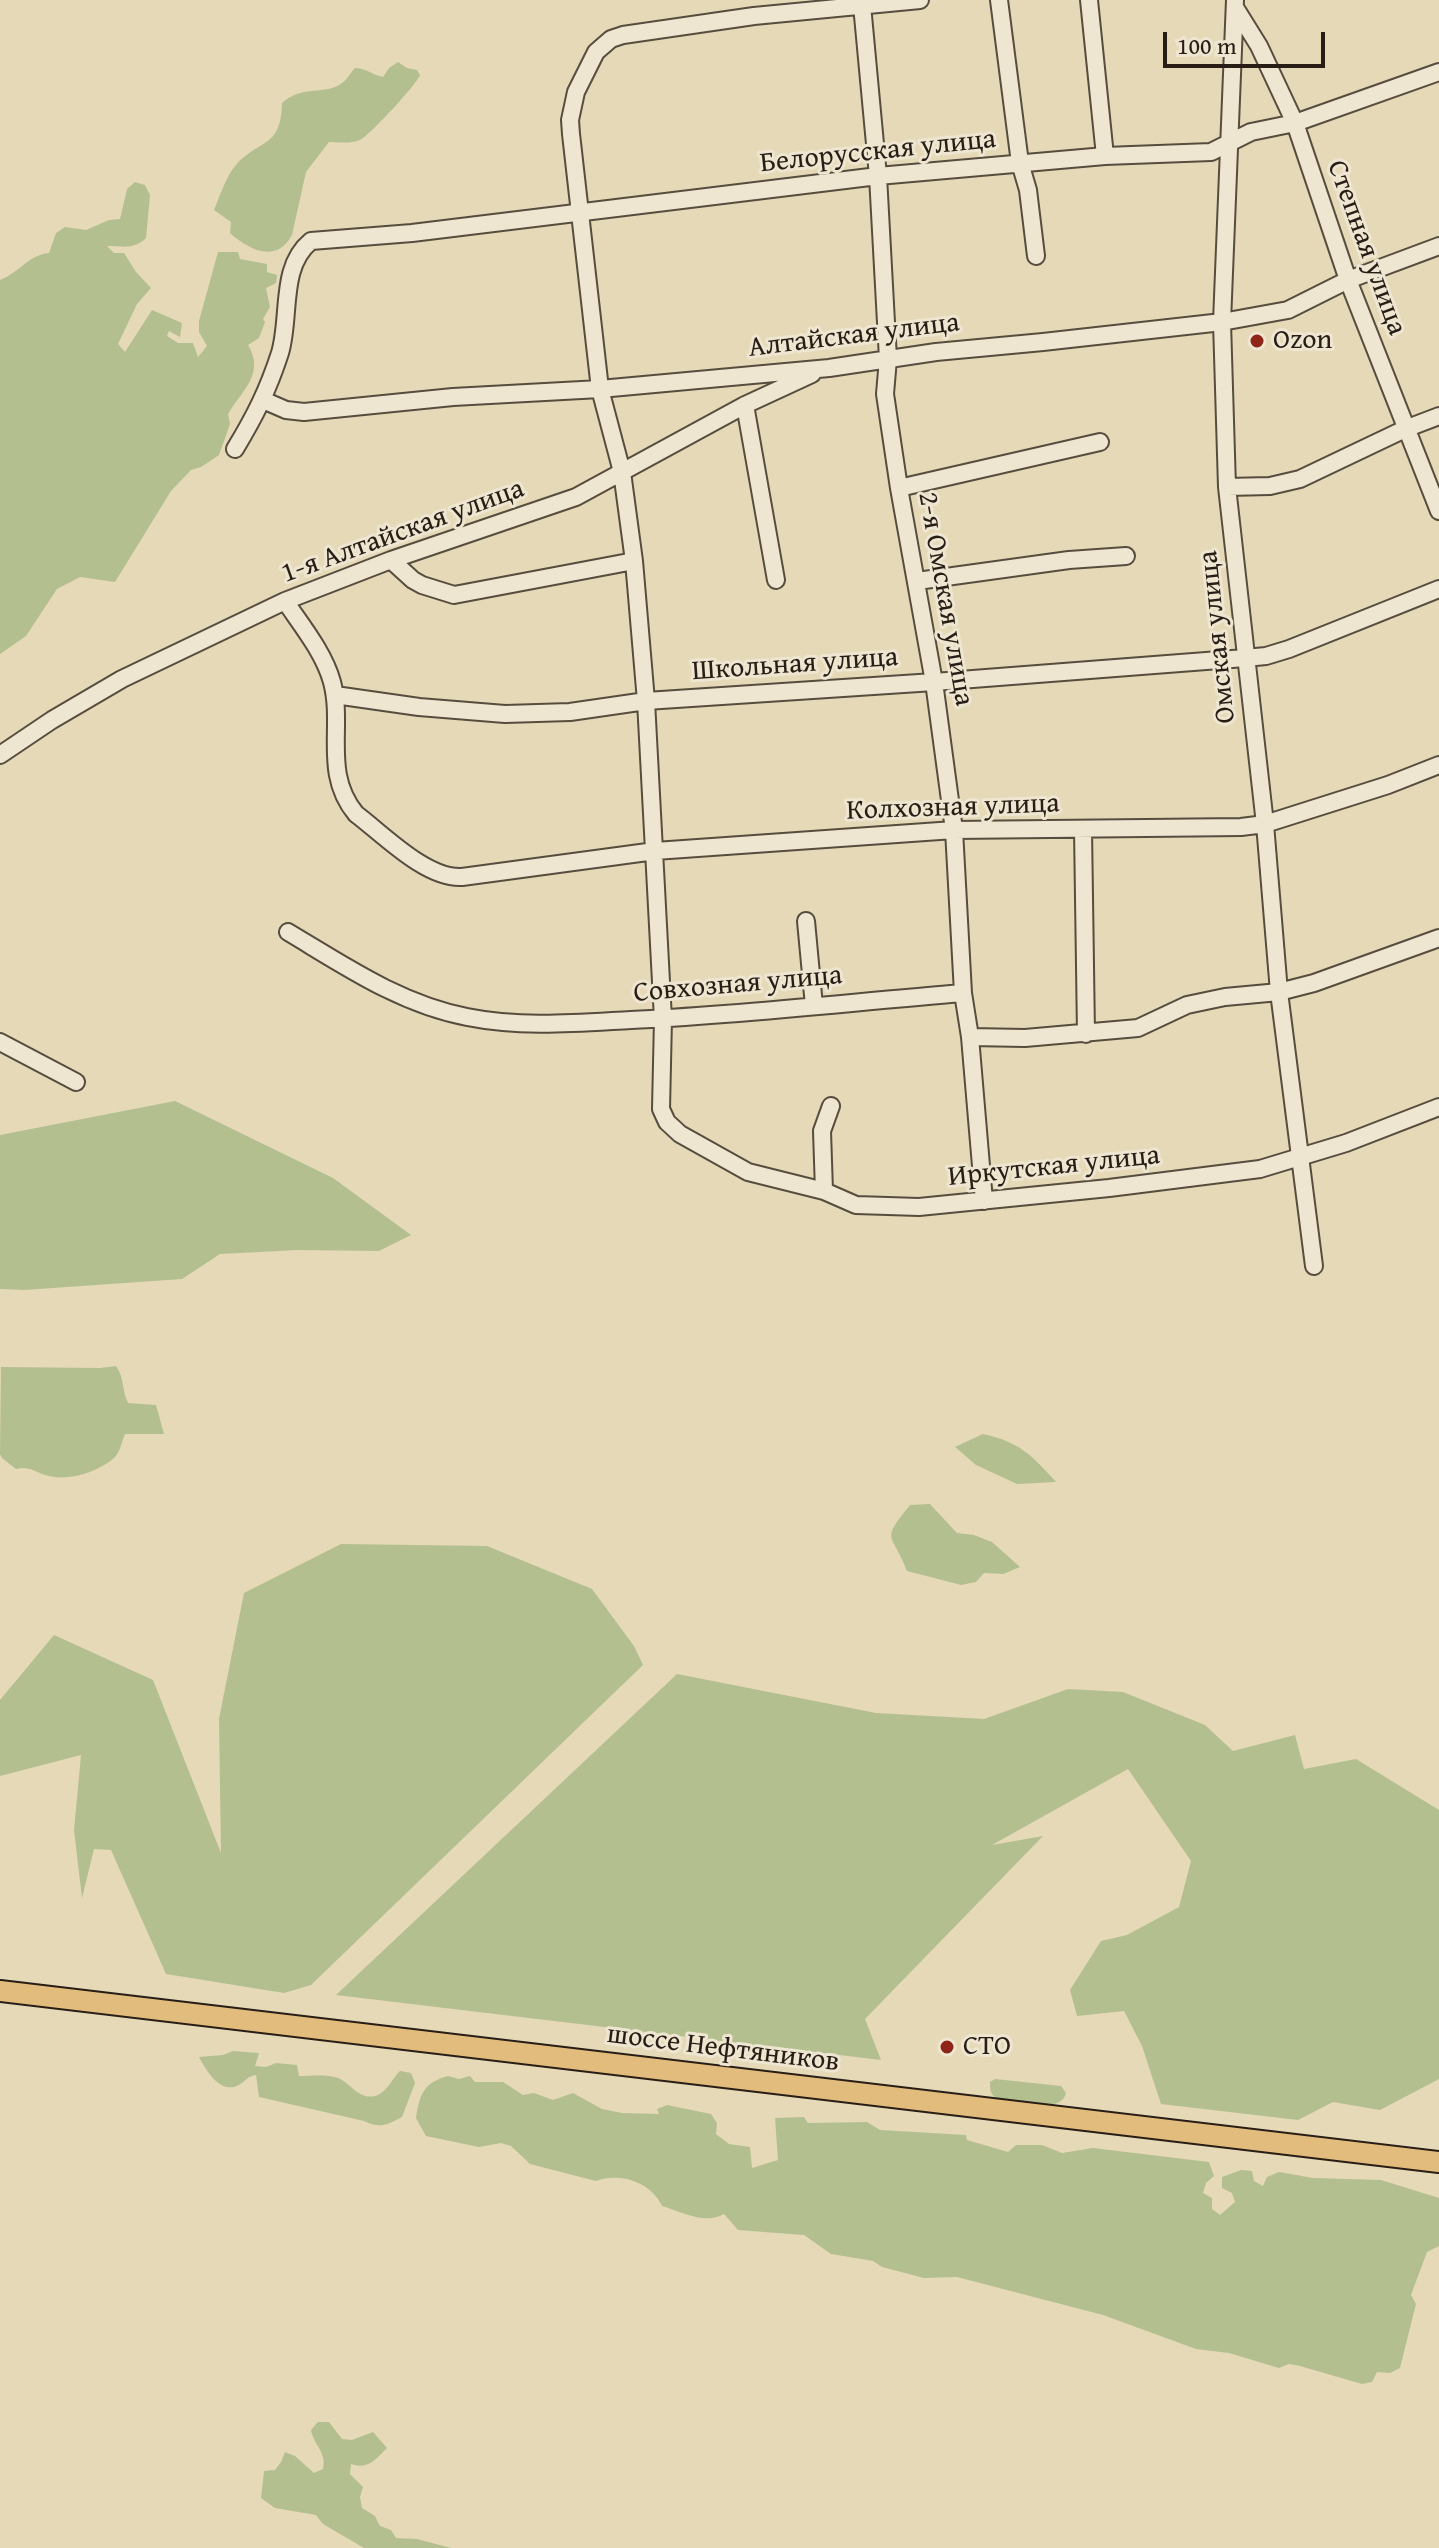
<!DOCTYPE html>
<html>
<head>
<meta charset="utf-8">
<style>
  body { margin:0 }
  #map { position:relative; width:1439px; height:2548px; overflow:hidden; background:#e5d9b8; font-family:"Gentium Book Plus",serif }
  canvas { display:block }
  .scale { position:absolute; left:1163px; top:32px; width:162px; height:36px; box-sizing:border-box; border:4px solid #281e15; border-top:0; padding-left:10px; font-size:24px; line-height:28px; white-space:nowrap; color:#281e15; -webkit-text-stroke:6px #eee6d1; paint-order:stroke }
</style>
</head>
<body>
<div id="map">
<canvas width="1439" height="2548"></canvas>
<div class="scale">100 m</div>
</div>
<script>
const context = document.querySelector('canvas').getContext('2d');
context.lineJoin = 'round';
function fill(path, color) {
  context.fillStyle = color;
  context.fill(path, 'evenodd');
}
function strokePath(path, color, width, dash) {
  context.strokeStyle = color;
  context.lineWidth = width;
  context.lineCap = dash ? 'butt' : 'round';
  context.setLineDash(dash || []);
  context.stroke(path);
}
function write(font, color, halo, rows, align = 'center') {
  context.font = font + ' "Gentium Book Plus",serif';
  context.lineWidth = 6;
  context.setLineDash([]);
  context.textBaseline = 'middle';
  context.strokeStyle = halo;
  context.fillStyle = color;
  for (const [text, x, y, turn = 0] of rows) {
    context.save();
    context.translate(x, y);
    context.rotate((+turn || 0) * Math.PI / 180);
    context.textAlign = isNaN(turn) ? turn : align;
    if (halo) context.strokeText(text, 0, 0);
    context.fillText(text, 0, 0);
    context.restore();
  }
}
fill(new Path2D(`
  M398 62 407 68 417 70 420 75C417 84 369 136 360 140 350 144 339 142 329 142L306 172 292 235C276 264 249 250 230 233L231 222 214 210C220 196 226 176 236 165 260 138 281 149 282 103 303 84 325 96 342 83 347 80 351 72 355 68 366 68 372 75 383 77L389 68Z
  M135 182 145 185 150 195 146 238C133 250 123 246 107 246L114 253H124L136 272 151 288 137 304 118 344 125 352 152 310 182 323 180 337 169 331 167 336 178 343H193L198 357 207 346 199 332V321L218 252H238L240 259 267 264V272L277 275 276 283 266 288 270 307 263 319 265 322 259 338 248 345C265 374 243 389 228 414L230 424 219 455 201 467 191 470 171 491 115 582 80 577 57 589 26 636 0 654V280C19 273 28 255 49 253L56 233 65 227 86 230 109 220 120 219 127 189Z
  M175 1101 333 1178 411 1235 379 1251 298 1250 220 1254 182 1279 24 1290 0 1289V1135Z
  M116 1366C124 1376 122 1391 128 1403L156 1405 164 1434H125C122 1441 120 1452 115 1457 98 1473 66 1482 45 1475 33 1471 28 1466 16 1469L2 1458 0 1454 1 1367 100 1368Z
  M983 1434C1019 1442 1032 1455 1056 1482L1017 1484 976 1465 955 1447Z
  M930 1504 957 1533 974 1535 992 1542 1020 1567 1003 1574 984 1573 976 1582 961 1585 907 1571C893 1532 879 1543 910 1505Z
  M341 1544 487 1546 592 1589 634 1646 643 1665 311 1985 284 1993 166 1974 111 1850 94 1849 82 1898 74 1830 81 1755 0 1776V1700L54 1635 153 1680 221 1853 219 1719 244 1593Z
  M677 1674 876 1713 984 1719 1068 1689 1123 1692 1205 1725 1233 1751 1295 1735 1304 1769 1356 1759 1439 1810V2079L1380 2110 1333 2102 1298 2120 1161 2104 1142 2046 1124 2011 1077 2016 1070 1990 1101 1941 1127 1935 1179 1907 1191 1861 1128 1769 992 1845 1043 1836 865 2019 881 2060 336 1995Z
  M233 2051 259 2053 255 2066 266 2067 276 2063 297 2065 299 2076C311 2076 326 2074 338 2078 352 2084 360 2102 378 2095 388 2090 392 2079 400 2071L411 2073 415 2083 402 2117C387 2125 380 2129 364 2121L259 2097 256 2075C246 2077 247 2080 239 2085 220 2095 206 2070 199 2057L223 2055Z
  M448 2076 459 2079 470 2076 475 2082H503L523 2095 534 2093 553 2100 573 2093 602 2109 622 2113 659 2114 657 2109 667 2105 711 2114 717 2123 716 2134 729 2144 750 2147 752 2168 778 2160 775 2118 804 2117 808 2123 867 2122 880 2130 966 2135 967 2140 1008 2152 1016 2145H1042L1062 2153 1093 2148 1209 2162 1214 2176 1206 2183 1203 2193 1212 2198V2209L1220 2215 1235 2202 1232 2193 1222 2188V2177L1241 2170 1252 2171 1254 2181 1263 2186 1267 2177 1279 2172 1313 2178 1381 2180 1439 2198V2246L1427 2252 1411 2295 1416 2304 1400 2368 1390 2373 1377 2372 1372 2382 1362 2384 1300 2366 1289 2364 1279 2368 1229 2353 1196 2349 1103 2315 957 2277 924 2278 882 2267 873 2261 831 2254 804 2235 738 2230 724 2214C705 2225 682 2212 662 2206 651 2182 620 2172 596 2181L530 2164 511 2146 501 2143 479 2147 426 2136 416 2118C420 2094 423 2083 448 2076Z
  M995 2079 1061 2086 1066 2093C1064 2101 1058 2103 1051 2105L996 2098C990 2094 990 2089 990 2082Z
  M318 2422H329L342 2439 352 2440 373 2432 387 2448C376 2459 368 2470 351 2464L350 2474 363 2487 360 2497 362 2508 375 2516 380 2526 391 2530 396 2538 417 2539 451 2548H364L323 2524 316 2515 275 2508 261 2498 264 2471 275 2470 281 2462 285 2452 295 2456 314 2473 323 2469C327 2452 314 2446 311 2430Z`), '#b4bf8f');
const minor = new Path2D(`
  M920 0 754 16 623 35 611 39 596 52 576 92 570 120 571 134 600 389 622 472 634 561 646 701 663 1019 661 1109 667 1122 680 1134 748 1172 824 1191 856 1205 919 1207 1109 1188 1260 1169 1346 1143 1439 1107
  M999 0 1020 163 1028 190 1036 256
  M1089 0 1105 156
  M1235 0 1222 322 1227 487 1265 824 1279 992 1314 1266
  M862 5 878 176 888 359 885 394 899 488 934 682 954 830 963 993 970 1037 984 1201
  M1236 9 1259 46 1295 123 1348 280 1439 511
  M263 400 286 410 304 412 453 397 600 389 829 368 936 352 1043 342 1222 322 1288 310 1348 280 1439 246
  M745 405 776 580
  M235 449C255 416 268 390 280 353 291 316 279 267 311 241L412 233 878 176 1105 156 1211 152 1251 132 1295 123 1439 72
  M1227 487 1270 486 1300 479 1405 429 1439 416
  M899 488 1100 442
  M391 560 413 580 422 585 454 595 634 561
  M917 581 1069 560 1126 556
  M285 601C302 626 324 653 332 682 344 727 322 773 356 814 384 835 426 879 462 877L655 851 954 830 1241 827 1265 824 1388 785 1439 765
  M335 695 419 707 505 714 570 712 646 701 934 682 1245 658 1266 656 1289 649 1439 589
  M0 755 52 720 122 679 285 601 391 560 576 497 745 405 812 374
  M1083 829 1086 1034
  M806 921 814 1006
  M288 932C345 966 400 1004 467 1017 522 1028 576 1023 631 1020 742 1015 853 1002 963 993
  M970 1037 1025 1038 1138 1028 1187 1005 1225 997 1279 992 1314 983 1439 938
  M0 1042 76 1082
  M824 1191 822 1131 831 1106`);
const major = new Path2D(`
  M0 1991 1439 2162`);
strokePath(minor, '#574d3e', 20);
strokePath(major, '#281e15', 24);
strokePath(minor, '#eee6d1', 16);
strokePath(major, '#e2bc7c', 20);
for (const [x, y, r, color] of [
  [1257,341,8,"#8f2418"],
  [947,2047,8,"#8f2418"]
]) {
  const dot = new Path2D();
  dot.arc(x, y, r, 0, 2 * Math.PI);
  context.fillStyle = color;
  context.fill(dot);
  strokePath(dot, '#eee6d1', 3);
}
write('28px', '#281e15', '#eee6d1', [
  ["Белорусская улица",878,152,-6],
  ["Степная улица",1366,248,70],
  ["Алтайская улица",854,336,-7],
  ["1-я Алтайская улица",403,532,-20],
  ["2-я Омская улица",945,599,80],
  ["Омская улица",1218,637,-96],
  ["Школьная улица",795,665,-4],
  ["Колхозная улица",953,808,-2],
  ["Совхозная улица",738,985,-5],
  ["Иркутская улица",1054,1167,-6],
  ["шоссе Нефтяников",723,2049,7]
]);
write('28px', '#281e15', '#eee6d1', [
  ["Ozon",1273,341],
  ["СТО",963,2047]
], 'left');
</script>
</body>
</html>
